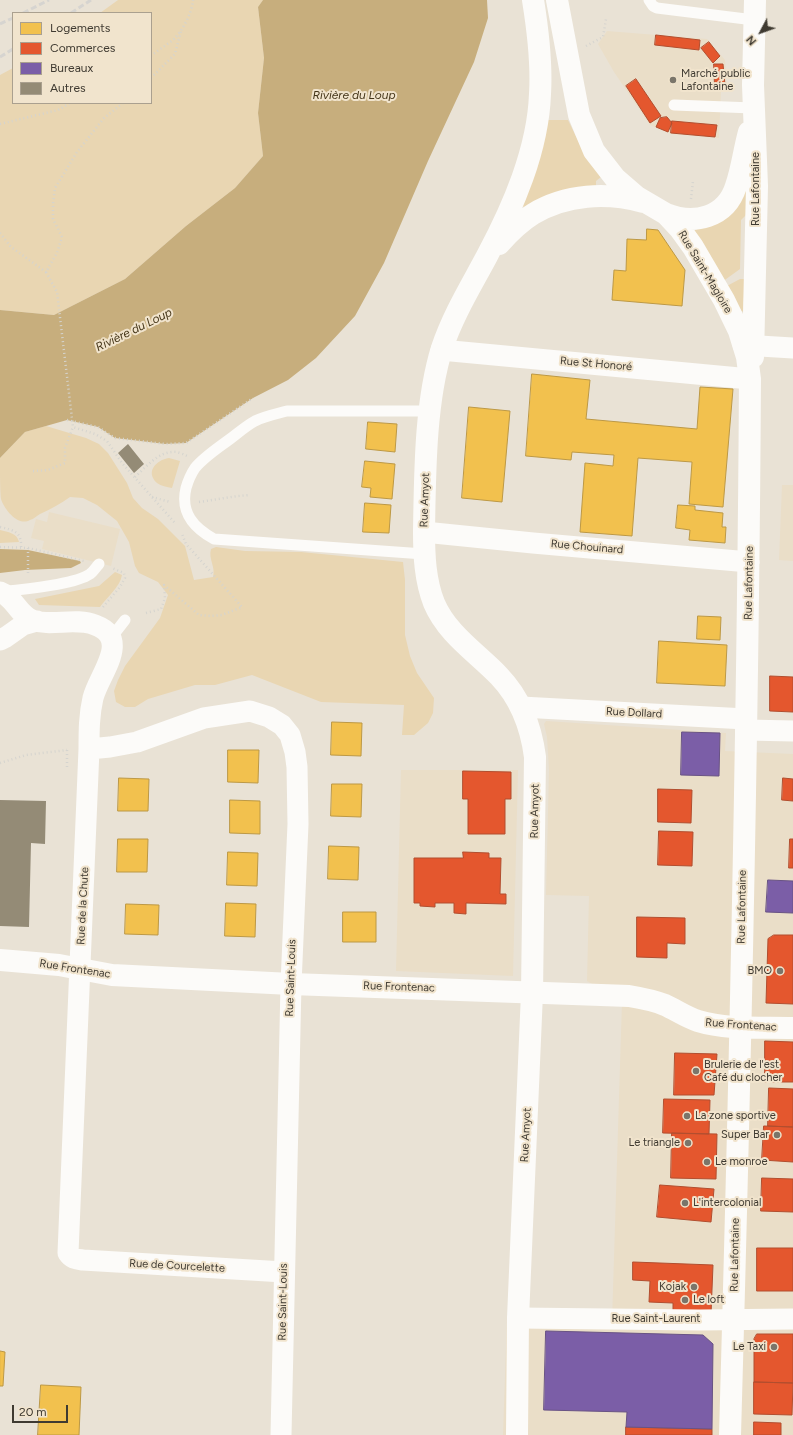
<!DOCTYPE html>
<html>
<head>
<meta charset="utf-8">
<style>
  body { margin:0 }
  #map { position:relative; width:793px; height:1435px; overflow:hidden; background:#e9e2d5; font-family:Figtree,sans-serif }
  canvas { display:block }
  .legend { position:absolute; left:12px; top:12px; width:140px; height:92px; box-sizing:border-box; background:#f1e4cd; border:1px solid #aaa08f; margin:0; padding:5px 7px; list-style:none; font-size:12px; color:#3f3a31 }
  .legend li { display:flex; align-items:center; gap:8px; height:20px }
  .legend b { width:20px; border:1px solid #aaa08f }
  .north { position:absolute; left:741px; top:12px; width:40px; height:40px; -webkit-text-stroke:3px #f1e4cd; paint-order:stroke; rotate:229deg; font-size:11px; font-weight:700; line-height:16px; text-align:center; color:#3f3a31 }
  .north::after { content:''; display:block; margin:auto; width:14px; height:18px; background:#3f3a31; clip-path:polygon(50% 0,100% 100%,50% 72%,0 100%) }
  .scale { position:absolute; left:12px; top:1405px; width:56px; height:18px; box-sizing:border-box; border:2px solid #3f3a31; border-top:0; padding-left:5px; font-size:12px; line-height:14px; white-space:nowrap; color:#3f3a31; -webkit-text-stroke:3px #f1e4cd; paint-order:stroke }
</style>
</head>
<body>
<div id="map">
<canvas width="793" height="1435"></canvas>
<ul class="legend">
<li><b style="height:11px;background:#f2c14e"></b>Logements</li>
<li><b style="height:11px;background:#e4572e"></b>Commerces</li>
<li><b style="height:11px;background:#7b5ea7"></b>Bureaux</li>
<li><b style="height:11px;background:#948b76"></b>Autres</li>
</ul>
<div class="north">N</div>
<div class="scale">20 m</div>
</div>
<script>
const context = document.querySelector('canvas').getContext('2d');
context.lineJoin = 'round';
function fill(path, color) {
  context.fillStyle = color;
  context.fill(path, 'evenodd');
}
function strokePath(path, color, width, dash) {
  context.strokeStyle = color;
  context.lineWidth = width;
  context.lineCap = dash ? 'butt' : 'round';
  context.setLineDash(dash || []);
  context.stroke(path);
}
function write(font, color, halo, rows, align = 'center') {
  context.font = font + ' Figtree,sans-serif';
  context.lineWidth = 4;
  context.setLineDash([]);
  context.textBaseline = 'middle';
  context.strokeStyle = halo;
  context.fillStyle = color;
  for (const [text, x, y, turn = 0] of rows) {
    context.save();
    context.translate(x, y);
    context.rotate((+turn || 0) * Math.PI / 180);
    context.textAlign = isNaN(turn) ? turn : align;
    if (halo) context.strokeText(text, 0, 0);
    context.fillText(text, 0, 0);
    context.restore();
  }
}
fill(new Path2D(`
  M607 31 707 39 725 60 727 88 721 92 719 138 671 134 650 125 614 72 598 44Z
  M782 485H793V561L779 560Z
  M49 512 120 529 111 566 42 549 44 541 31 538 36 519 47 522Z
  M546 721 726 733 725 751 793 754V1435H503L507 1318 612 1321 622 1002 587 981 589 896 546 895 549 770 547 737 544 724Z
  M401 770H518L513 976 396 971Z`), '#eadec8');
fill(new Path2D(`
  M118 0H263L258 7 264 58 258 113 263 156 235 188 186 226 125 279 54 315 0 310V75L13 68V103H151V13H100Z
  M547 120H568L583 151 601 177 596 181V189L524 207 523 206Z
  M748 185 746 215 741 220 740 269 722 282 694 230 700 228Z
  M740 279H745L743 311 742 312 725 287Z
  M46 426 86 438 99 444 108 453 127 483 133 498 142 508 158 519 185 546 194 580 213 577C216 567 208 559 211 549L216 547 245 551 301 552 403 562 405 580V635L410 656 417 673 434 698 433 713 428 723 414 735H402L404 705 321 702 252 675 215 685H195L148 699 135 707H125L116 702 114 691 118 680 125 666 160 618 168 595 158 582 139 573 135 566 129 542 117 521 97 505 83 498 70 497C60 504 51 509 40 514 36 516 34 519 30 520 18 527 4 509 1 499 0 491 0 468 0 458L25 432Z
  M169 458 180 461 172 488C167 487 161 486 157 483 145 472 156 460 169 458Z
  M0 530C8 532 17 533 19 542L0 543Z
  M115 572 122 575C120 587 107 597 100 607L39 605 35 599 99 586Z`), '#e9d6b2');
fill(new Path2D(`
  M263 0H487L488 18 474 62 428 161 384 263 355 316 316 358 288 380 253 398 186 443 165 444 115 438 98 427 67 420 25 432 0 458V310L54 315 125 279 186 226 235 188 263 156 258 113 264 58 258 7Z
  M0 549 28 550 80 561 81 563 71 568 25 570 0 573Z`), '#c7ae7d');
const homes = new Path2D(`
  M647 229 658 230 685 270 682 306 612 300 614 270 626 271 627 239 646 240Z
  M532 374 590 380 586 419 697 429 700 387 733 389 723 507 689 504 692 462 638 458 632 536 580 532 585 463 613 466 614 455 572 452 571 460 526 456Z
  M469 407 510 411 502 502 462 498Z
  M368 422 397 424 395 452 366 449Z
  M365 461 395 464 392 499 370 497 371 488 362 487Z
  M365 503 391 505 389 533 363 532Z
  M678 505 695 506V510L723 513 722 527H726L725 543 689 540 690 530 676 528Z
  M698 616 721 617 720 640 697 639Z
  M659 641 727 645 725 686 657 683Z
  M332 722 362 723 361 756 331 755Z
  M228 750H259L258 783 228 782Z
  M119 778 149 779 148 811H118Z
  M332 784H362L361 817 331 816Z
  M230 800 260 801V834L230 833Z
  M118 839H148L147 872H117Z
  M329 846 359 847 358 880 328 879Z
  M228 852 258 853 257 886 227 885Z
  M226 903 256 904 255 937 225 936Z
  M126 904 159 905 158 935 125 934Z
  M343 912H376V942H343Z
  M0 1351 5 1352 3 1386H0Z
  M41 1385 81 1387 79 1435H38Z`);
fill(homes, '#f2c14e');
strokePath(homes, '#bc9845', 1);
const shops = new Path2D(`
  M656 35 700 40 699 50 655 45Z
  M709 42 720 56 713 63 701 48Z
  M714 64H723L725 85 715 86Z
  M636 79 661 116 650 123 626 86Z
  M667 117 672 123 668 132 656 127 660 118Z
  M672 121 717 125 715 137 671 133Z
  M770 676 793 677V712L770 711Z
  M463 771 511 772V799H505V834H468V799H463Z
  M783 778 793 779V801L782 800Z
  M658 789 692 790 691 823 658 822Z
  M659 831 693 832 692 866 658 865Z
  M790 839H793V868H789Z
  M463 852 489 853V858H501L500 894H506V904L466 903V914L454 913V903H435V907L420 906V903H414V858H463Z
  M637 917 685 918V944L667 943V958L637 957Z
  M774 935H793V1004L766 1003 768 939Z
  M765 1041 793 1042V1082H765Z
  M675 1053 717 1054 714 1095H674Z
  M769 1088 793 1089V1127L768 1126Z
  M664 1099 710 1100 709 1134 663 1133Z
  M764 1126 793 1127V1162L762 1160Z
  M672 1133 717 1134 716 1179 671 1178Z
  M762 1178 793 1179V1212L761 1211Z
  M660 1185 714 1189 711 1222 657 1217Z
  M757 1248H793V1291H757Z
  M633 1262 713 1265 711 1314 673 1312V1303L649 1302 650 1281 633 1280Z
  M757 1334H793V1383L754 1382V1339Z
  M754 1382 793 1383 792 1415 754 1414Z
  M754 1422 781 1423V1435H754Z
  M626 1427 712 1429V1435H626Z`);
fill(shops, '#e4572e');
strokePath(shops, '#b24e2f', 1);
const offices = new Path2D(`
  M682 732 720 733 719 776 681 775Z
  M768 880 793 881V913L766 912Z
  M546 1331 703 1335 713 1344 712 1429 626 1427 627 1412 544 1410Z`);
fill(offices, '#7b5ea7');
strokePath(offices, '#695384', 1);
fill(new Path2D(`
  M128 444 144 464 134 473 118 453Z
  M0 800 46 801 45 844 31 843 29 927 0 926Z`), '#948b76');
strokePath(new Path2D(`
  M586 46 603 37 606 19
  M151 56C158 50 167 45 174 39 183 30 192 13 193 0
  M151 78 175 54 181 31
  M123 103 104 118 77 152 55 188 53 204V219L62 237 57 253 46 272 57 292 73 427 95 434 107 441 122 463 175 523
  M0 124 58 110 70 103
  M691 199 693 181
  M0 233 11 247 46 272
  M67 420 98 427 115 438 165 444 186 443 253 398
  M33 471 48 470 65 463V448L73 427
  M135 477C145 468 157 453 172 452 177 451 183 454 187 456
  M152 497 170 502
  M199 502 238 496 250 495
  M0 527C14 530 22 532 21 548
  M0 547 28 548V574
  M28 548 84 561
  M103 607 120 587 125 578 124 573 112 568
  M146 613 161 609 165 598 164 585 199 615 211 616 222 615 242 607 186 544 182 534
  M0 763 26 755 67 750
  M67 767V750H69`), '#d5d4cf', 2.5, [1, 3]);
strokePath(new Path2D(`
  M649 0 653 6 657 8 754 20
  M674 105 753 108
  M424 554 214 539C194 528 180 513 186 488 188 481 191 474 195 468 204 457 218 448 230 439 238 433 246 426 255 421 265 416 276 414 287 411H430
  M1 592C22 589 74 585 90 574 94 571 96 567 99 564
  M111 638 125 620`), '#fcfbf9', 11);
strokePath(new Path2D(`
  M743 345 793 348
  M441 350 750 379
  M424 532 533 543 749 562
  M0 592C14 597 18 614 32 620 51 627 75 617 95 625 132 639 99 674 93 698 89 715 89 731 89 749L68 1253C72 1259 76 1259 83 1260L284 1272
  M0 640 6 637 23 625 37 621
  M521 707 746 719
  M746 730 793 731
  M89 749 110 747 137 742 204 718 250 711 269 717 282 725 290 735 295 752 297 767 298 824 291 984 281 1435
  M518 1318 700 1320 793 1319`), '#fcfbf9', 21);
strokePath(new Path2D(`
  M0 960 59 965 112 975 291 984 629 996C641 998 653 1000 665 1005 676 1010 686 1017 698 1021 727 1030 763 1027 793 1028`), '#fcfbf9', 22);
strokePath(new Path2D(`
  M557 0 579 115 594 151 615 178 637 197 666 214 680 229 693 247 724 300 739 331 747 357 750 379C748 731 740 1083 730 1435
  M666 214C694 225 726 218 736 186 742 169 744 150 749 132
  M499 244C509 233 520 222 533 214 566 194 607 192 643 202
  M753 357 757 186 753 85 755 0
  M517 1435 518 1318 532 993 535 757C531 726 521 699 499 676 477 653 447 634 434 603 425 580 424 555 424 531 425 474 425 402 442 348 453 315 471 286 487 256 513 207 538 150 540 94 542 62 538 31 533 0`), '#fcfbf9', 22);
strokePath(new Path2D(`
  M23 13 49 0
  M71 13 91 0
  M0 24 13 18
  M0 57 13 49`), '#d6d4d0', 3, [6, 3]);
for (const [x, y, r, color] of [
  [673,80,4,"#7a756a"],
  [780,971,4,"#7a756a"],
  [696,1071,4,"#7a756a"],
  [687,1116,4,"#7a756a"],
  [777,1135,4,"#7a756a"],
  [688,1143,4,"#7a756a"],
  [707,1162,4,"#7a756a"],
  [685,1203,4,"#7a756a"],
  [694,1287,4,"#7a756a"],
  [685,1300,4,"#7a756a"],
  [774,1347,4,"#7a756a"]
]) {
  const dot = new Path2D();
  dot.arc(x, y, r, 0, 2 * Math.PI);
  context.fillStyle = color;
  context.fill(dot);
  strokePath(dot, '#f1e4cd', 1.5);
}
write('11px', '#3f3a31', '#f1e4cd', [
  ["Marché public",681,74],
  ["Lafontaine",681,87],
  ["BMO",772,971,"right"],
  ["Brulerie de l'est",704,1065],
  ["Café du clocher",704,1078],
  ["La zone sportive",695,1116],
  ["Super Bar",769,1135,"right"],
  ["Le triangle",680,1143,"right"],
  ["Le monroe",715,1162],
  ["L'intercolonial",693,1203],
  ["Kojak",686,1287,"right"],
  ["Le loft",693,1300],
  ["Le Taxi",766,1347,"right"]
], 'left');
write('11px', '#3f3a31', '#f1e4cd', [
  ["Rue Lafontaine",756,189,-90],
  ["Rue Saint-Magloire",705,272,59],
  ["Rue St Honoré",596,364,5],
  ["Rue Amyot",425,500,-88],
  ["Rue Chouinard",587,547,5],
  ["Rue Lafontaine",749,583,-89],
  ["Rue Dollard",634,713,3],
  ["Rue Amyot",535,811,-89],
  ["Rue de la Chute",83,906,-87],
  ["Rue Lafontaine",742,907,-89],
  ["Rue Frontenac",75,969,9],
  ["Rue Saint-Louis",291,978,-88],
  ["Rue Frontenac",399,987,2],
  ["Rue Frontenac",741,1025,4],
  ["Rue Amyot",526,1135,-87],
  ["Rue Lafontaine",735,1255,-89],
  ["Rue de Courcelette",177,1266,3],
  ["Rue Saint-Louis",283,1302,-89],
  ["Rue Saint-Laurent",656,1319]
]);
write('italic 12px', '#443518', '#f1e4cd', [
  ["Rivière du Loup",354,95],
  ["Rivière du Loup",134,330,-26]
]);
</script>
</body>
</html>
